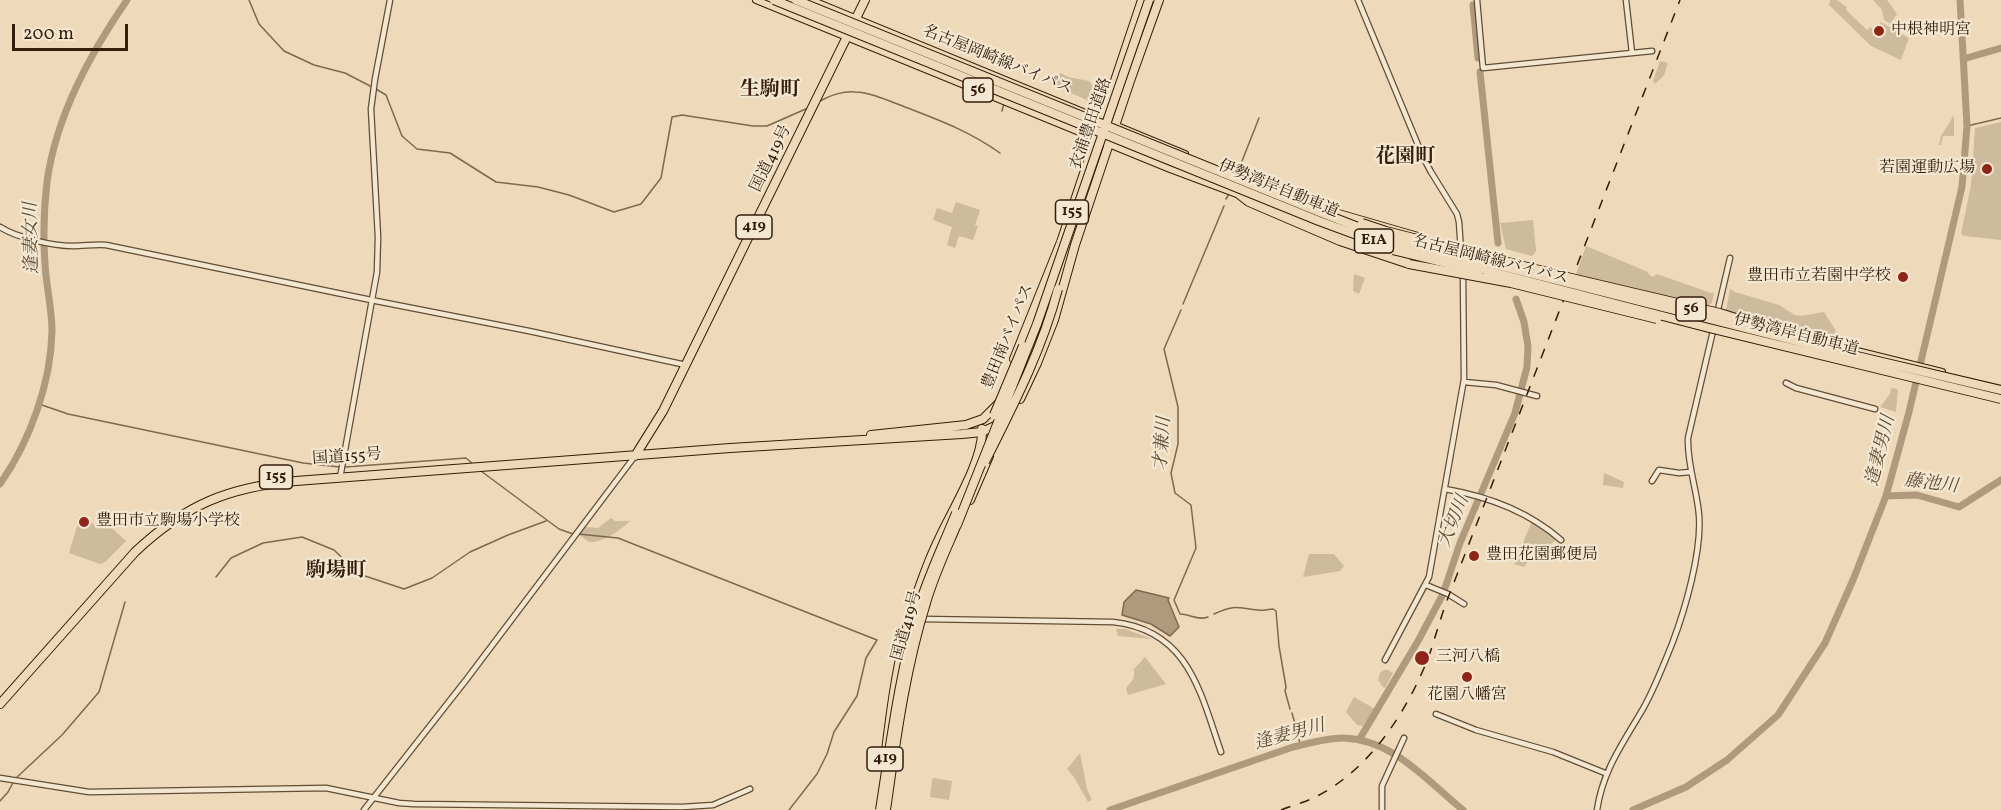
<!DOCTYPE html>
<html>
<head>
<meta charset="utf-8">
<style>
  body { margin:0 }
  #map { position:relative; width:2001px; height:810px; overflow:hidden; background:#eedaba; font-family:Vollkorn,serif }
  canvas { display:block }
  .scale { position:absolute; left:12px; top:24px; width:116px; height:27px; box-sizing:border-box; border:3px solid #341d0a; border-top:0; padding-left:8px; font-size:18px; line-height:21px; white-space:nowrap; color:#341d0a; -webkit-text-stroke:4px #f4e7d2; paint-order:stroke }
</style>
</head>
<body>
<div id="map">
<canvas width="2001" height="810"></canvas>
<div class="scale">200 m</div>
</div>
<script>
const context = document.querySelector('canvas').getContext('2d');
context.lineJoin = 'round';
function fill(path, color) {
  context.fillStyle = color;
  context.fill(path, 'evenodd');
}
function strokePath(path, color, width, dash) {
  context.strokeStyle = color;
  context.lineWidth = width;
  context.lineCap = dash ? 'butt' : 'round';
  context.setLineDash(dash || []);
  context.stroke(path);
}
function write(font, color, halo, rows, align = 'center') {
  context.font = font + ' Vollkorn,"Noto Serif JP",serif';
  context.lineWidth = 4.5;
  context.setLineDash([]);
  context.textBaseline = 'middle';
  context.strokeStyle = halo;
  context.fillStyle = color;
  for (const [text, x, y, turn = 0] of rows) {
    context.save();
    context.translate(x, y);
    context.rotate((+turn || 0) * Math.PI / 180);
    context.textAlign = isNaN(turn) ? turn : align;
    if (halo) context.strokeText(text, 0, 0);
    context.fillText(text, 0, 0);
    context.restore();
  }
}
fill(new Path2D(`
  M1830 0H1837L1847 7 1846 10 1867 30 1870 27 1874 30 1881 22 1909 38 1901 60 1871 46 1829 5Z
  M1873 0H1887L1897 14 1892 21 1896 25 1895 27 1884 20 1882 10Z
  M1660 61 1668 63 1664 75 1655 84 1653 81Z
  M1061 73 1068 77 1089 81 1096 90 1094 97 1089 101 1053 85 1054 77Z
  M1954 115V136H1943L1941 145H1939L1941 136Z
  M2001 122V240L1964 236 1961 234 1971 185 1975 128Z
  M956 202 980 210 975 225 978 226 973 240 959 236 955 248 947 245 952 227 933 220 937 208 952 213Z
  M1533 220 1536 251 1532 256 1506 249 1500 223Z
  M1586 246 1648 272 1649 275 1653 277 1657 274 1711 293 1714 292 1712 303 1704 308 1617 284 1601 283 1575 277Z
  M1354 274 1365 278 1359 294 1353 291Z
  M1730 289 1735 292 1779 305 1795 315 1802 316 1824 312 1836 331 1823 345 1729 317 1726 310Z
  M1891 388 1898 389 1896 412 1880 407 1890 394Z
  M1604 473 1624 482 1623 488 1603 485Z
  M611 518 615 521H630C622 529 599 546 587 541 587 540 580 535 579 535L585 527 598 528Z
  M79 520 113 529 126 541 105 562 100 564 69 553Z
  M1532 521 1545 530 1556 540 1531 558 1524 567 1514 564Z
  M1309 554H1334L1344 566 1340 571 1303 577Z
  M1116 629H1125L1152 639 1118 636Z
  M1145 657 1166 684 1128 695 1126 689C1131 680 1135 682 1134 669Z
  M1384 670H1388L1393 673 1385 688 1382 686 1378 680 1380 673Z
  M1354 697 1375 709 1363 726 1357 725 1346 712Z
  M1080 753 1087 789 1092 800 1088 802 1074 777 1067 769Z
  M934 778 952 781 949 800 930 797 932 779Z`), '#ceba9c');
const water = new Path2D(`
  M1136 590 1169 598 1168 600 1179 627 1170 636 1151 624 1122 615 1124 602Z`);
fill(water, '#af9a7e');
strokePath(water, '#7e6850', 1.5);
strokePath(new Path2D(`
  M249 0 259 24 284 51 314 65 345 73 372 87
  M376 89 386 95 402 136 417 149 450 153 496 182 538 187 569 195 614 212 641 204 661 178 672 117 682 115 753 126H767L808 108
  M820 101C830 95 844 91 855 92 870 92 886 100 900 105 936 119 968 130 1000 153
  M1002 111 1004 103
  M1967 126 2001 118
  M1242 161 1259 118
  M1238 172 1240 169
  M1226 199 1229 194
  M1183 304 1224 206
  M1181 310 1164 349 1178 407V444L1171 473 1175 493 1191 505 1196 548 1174 600 1180 614C1190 614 1198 621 1208 617
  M39 404 68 414 303 463 340 467
  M345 467 466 458 473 464
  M481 471 559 529 573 534
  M578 534 618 538 877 640 866 658 857 696 834 732 827 754 817 774 789 810
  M216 577 231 558 263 543 302 537 334 550 359 574 404 589 432 578 470 552 508 535 546 521
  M1214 614C1236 604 1237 608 1258 610 1263 611 1268 609 1273 609L1276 611 1279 646 1286 687 1285 691 1290 709
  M1292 713 1298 734
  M1299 738 1300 746
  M0 801 8 792 15 779 62 735 99 692 125 602`), '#7e6850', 1.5);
strokePath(new Path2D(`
  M1473 5 1478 58
  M1963 59 2001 48
  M1480 72 1498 243
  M0 484C30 441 51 383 52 331 52 308 46 286 45 263 43 236 44 208 47 182 56 116 90 54 127 0
  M1886 496 1917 495 1959 507 2001 480
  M1359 740 1418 641 1443 594 1460 543 1515 413 1527 367 1528 346 1524 322 1516 299
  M1110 810 1293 747C1310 743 1326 738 1343 738 1393 739 1427 781 1463 810
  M1633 810 1686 787 1727 760 1778 715 1825 643 1853 580 1886 496 1909 412 1962 187 1967 126 1960 0`), '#af9a7e', 7);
const minor = new Path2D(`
  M1358 0 1423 157 1431 172 1457 214 1459 222 1461 251
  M1477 0 1483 68 1652 51
  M1626 0 1632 53
  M0 227C17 238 53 246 73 246 85 246 95 244 106 245L371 300 529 331 686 365
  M1464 382 1496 385 1537 396
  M1786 383 1796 388 1875 409
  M340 478 377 272 378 237 371 109 375 79 390 0
  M1652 481 1659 470 1679 473 1690 472
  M1445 489C1486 496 1529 512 1561 540
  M1426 585 1448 594 1464 604
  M922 619 1113 622C1188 630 1200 691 1221 752
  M1385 660 1429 577 1464 379 1463 274
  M1436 714 1476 730 1553 752 1605 773
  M0 778 89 792 326 788 399 803 414 804 682 807 713 805 750 789
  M364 810 466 680 635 456
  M1382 810V786L1404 738
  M1597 810C1603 769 1624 742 1644 707 1655 687 1663 666 1672 644 1685 610 1702 552 1699 515 1697 489 1687 465 1688 438L1730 258`);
const major = new Path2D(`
  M756 0 1170 169 1242 196
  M811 0 1185 154
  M1254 200 1359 241 1393 251
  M1304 203 1418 236
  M1390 254 1441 266
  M1772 330 1942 372`);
const highway = new Path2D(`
  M1272 189 1299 199
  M1240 195 1249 202 1340 241 1409 264
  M1014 359 1061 242 1142 0
  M1020 399 1037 363 1054 320 1075 245 1130 81 1159 0
  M871 435 966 425 983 419 998 404
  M635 456 663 411 865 0
  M970 500 989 456
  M0 704 135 552C185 505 228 487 296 481L730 448 962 434 982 432 999 424
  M886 751C892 701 899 651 914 603 921 582 929 559 939 539 952 510 984 460 982 429`);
strokePath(minor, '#624c36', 7);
strokePath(major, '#341d0a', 8);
strokePath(highway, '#341d0a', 10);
strokePath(minor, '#f4e7d2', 4.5);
strokePath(major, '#eedaba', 6);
strokePath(highway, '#eedaba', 8);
strokePath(new Path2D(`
  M1281 810C1291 806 1302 803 1311 799 1368 773 1407 712 1429 656 1435 638 1440 620 1446 603L1680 0`), '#341d0a', 1.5, [10, 10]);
const majorBridge = new Path2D(`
  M1393 251 1479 272`);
const highwayBridge = new Path2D(`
  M774 0 1319 221 1373 241 1709 328 2001 399
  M796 0 1322 213 1376 234 1840 352 2001 390
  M1362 223 1386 231 1563 276 1720 313 1774 330
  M1409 264 1511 283 1657 319
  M994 415 1023 346
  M985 462C1013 406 1042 350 1058 289
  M957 525 1037 324 1149 0
  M880 810C891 740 900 670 920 603 930 572 944 543 956 513
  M886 810C896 740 905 670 926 603 934 575 947 548 958 522`);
strokePath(majorBridge, '#341d0a', 8, []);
strokePath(highwayBridge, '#341d0a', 10, []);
strokePath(majorBridge, '#eedaba', 6);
strokePath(highwayBridge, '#eedaba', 8);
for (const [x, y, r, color] of [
  [1879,31,6,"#8f2418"],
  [1987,169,6,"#8f2418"],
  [1903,277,6,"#8f2418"],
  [84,522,6,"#8f2418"],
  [1474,556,6,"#8f2418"],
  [1422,658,8,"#8f2418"],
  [1467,677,6,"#8f2418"]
]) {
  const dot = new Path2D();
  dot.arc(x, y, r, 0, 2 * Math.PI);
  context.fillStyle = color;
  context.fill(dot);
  strokePath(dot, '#f4e7d2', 2);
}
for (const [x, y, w] of [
  [978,90,30],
  [1072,212,33],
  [754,227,36],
  [1374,241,39],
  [1691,309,30],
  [276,477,33],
  [885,759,36]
]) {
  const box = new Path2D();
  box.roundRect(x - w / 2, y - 12, w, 24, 4.5);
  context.fillStyle = '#f4e7d2';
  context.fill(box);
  strokePath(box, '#341d0a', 1.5);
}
write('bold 15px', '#341d0a', null, [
  ["56",978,90],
  ["155",1072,212],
  ["419",754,227],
  ["E1A",1374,241],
  ["56",1691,309],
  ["155",276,477],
  ["419",885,759]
]);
write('16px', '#341d0a', '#f4e7d2', [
  ["中根神明宮",1891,31],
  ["若園運動広場",1975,169,"right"],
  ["豊田市立若園中学校",1891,277,"right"],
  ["豊田市立駒場小学校",96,522],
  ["豊田花園郵便局",1486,556],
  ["三河八橋",1436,658],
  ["花園八幡宮",1467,696,"center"]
], 'left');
write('16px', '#341d0a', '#f4e7d2', [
  ["名古屋岡崎線バイパス",997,61,22],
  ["衣浦豊田道路",1092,124,-71],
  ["国道419号",772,159,-64],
  ["伊勢湾岸自動車道",1278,190,22],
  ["名古屋岡崎線バイパス",1490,261,14],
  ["伊勢湾岸自動車道",1796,336,14],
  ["豊田南バイパス",1009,337,-68],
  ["国道155号",347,458,-4],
  ["国道419号",908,626,-74]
]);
write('italic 18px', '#5f4933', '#f4e7d2', [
  ["逢妻女川",33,238,-91],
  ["才兼川",1164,444,-86],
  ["逢妻男川",1882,451,-76],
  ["藤池川",1931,485,7],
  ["大切川",1455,522,-68],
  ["逢妻男川",1290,736,-15]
]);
write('bold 20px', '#341d0a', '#f4e7d2', [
  ["生駒町",770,91],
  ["花園町",1405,158],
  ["駒場町",336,572]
]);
</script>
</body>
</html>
